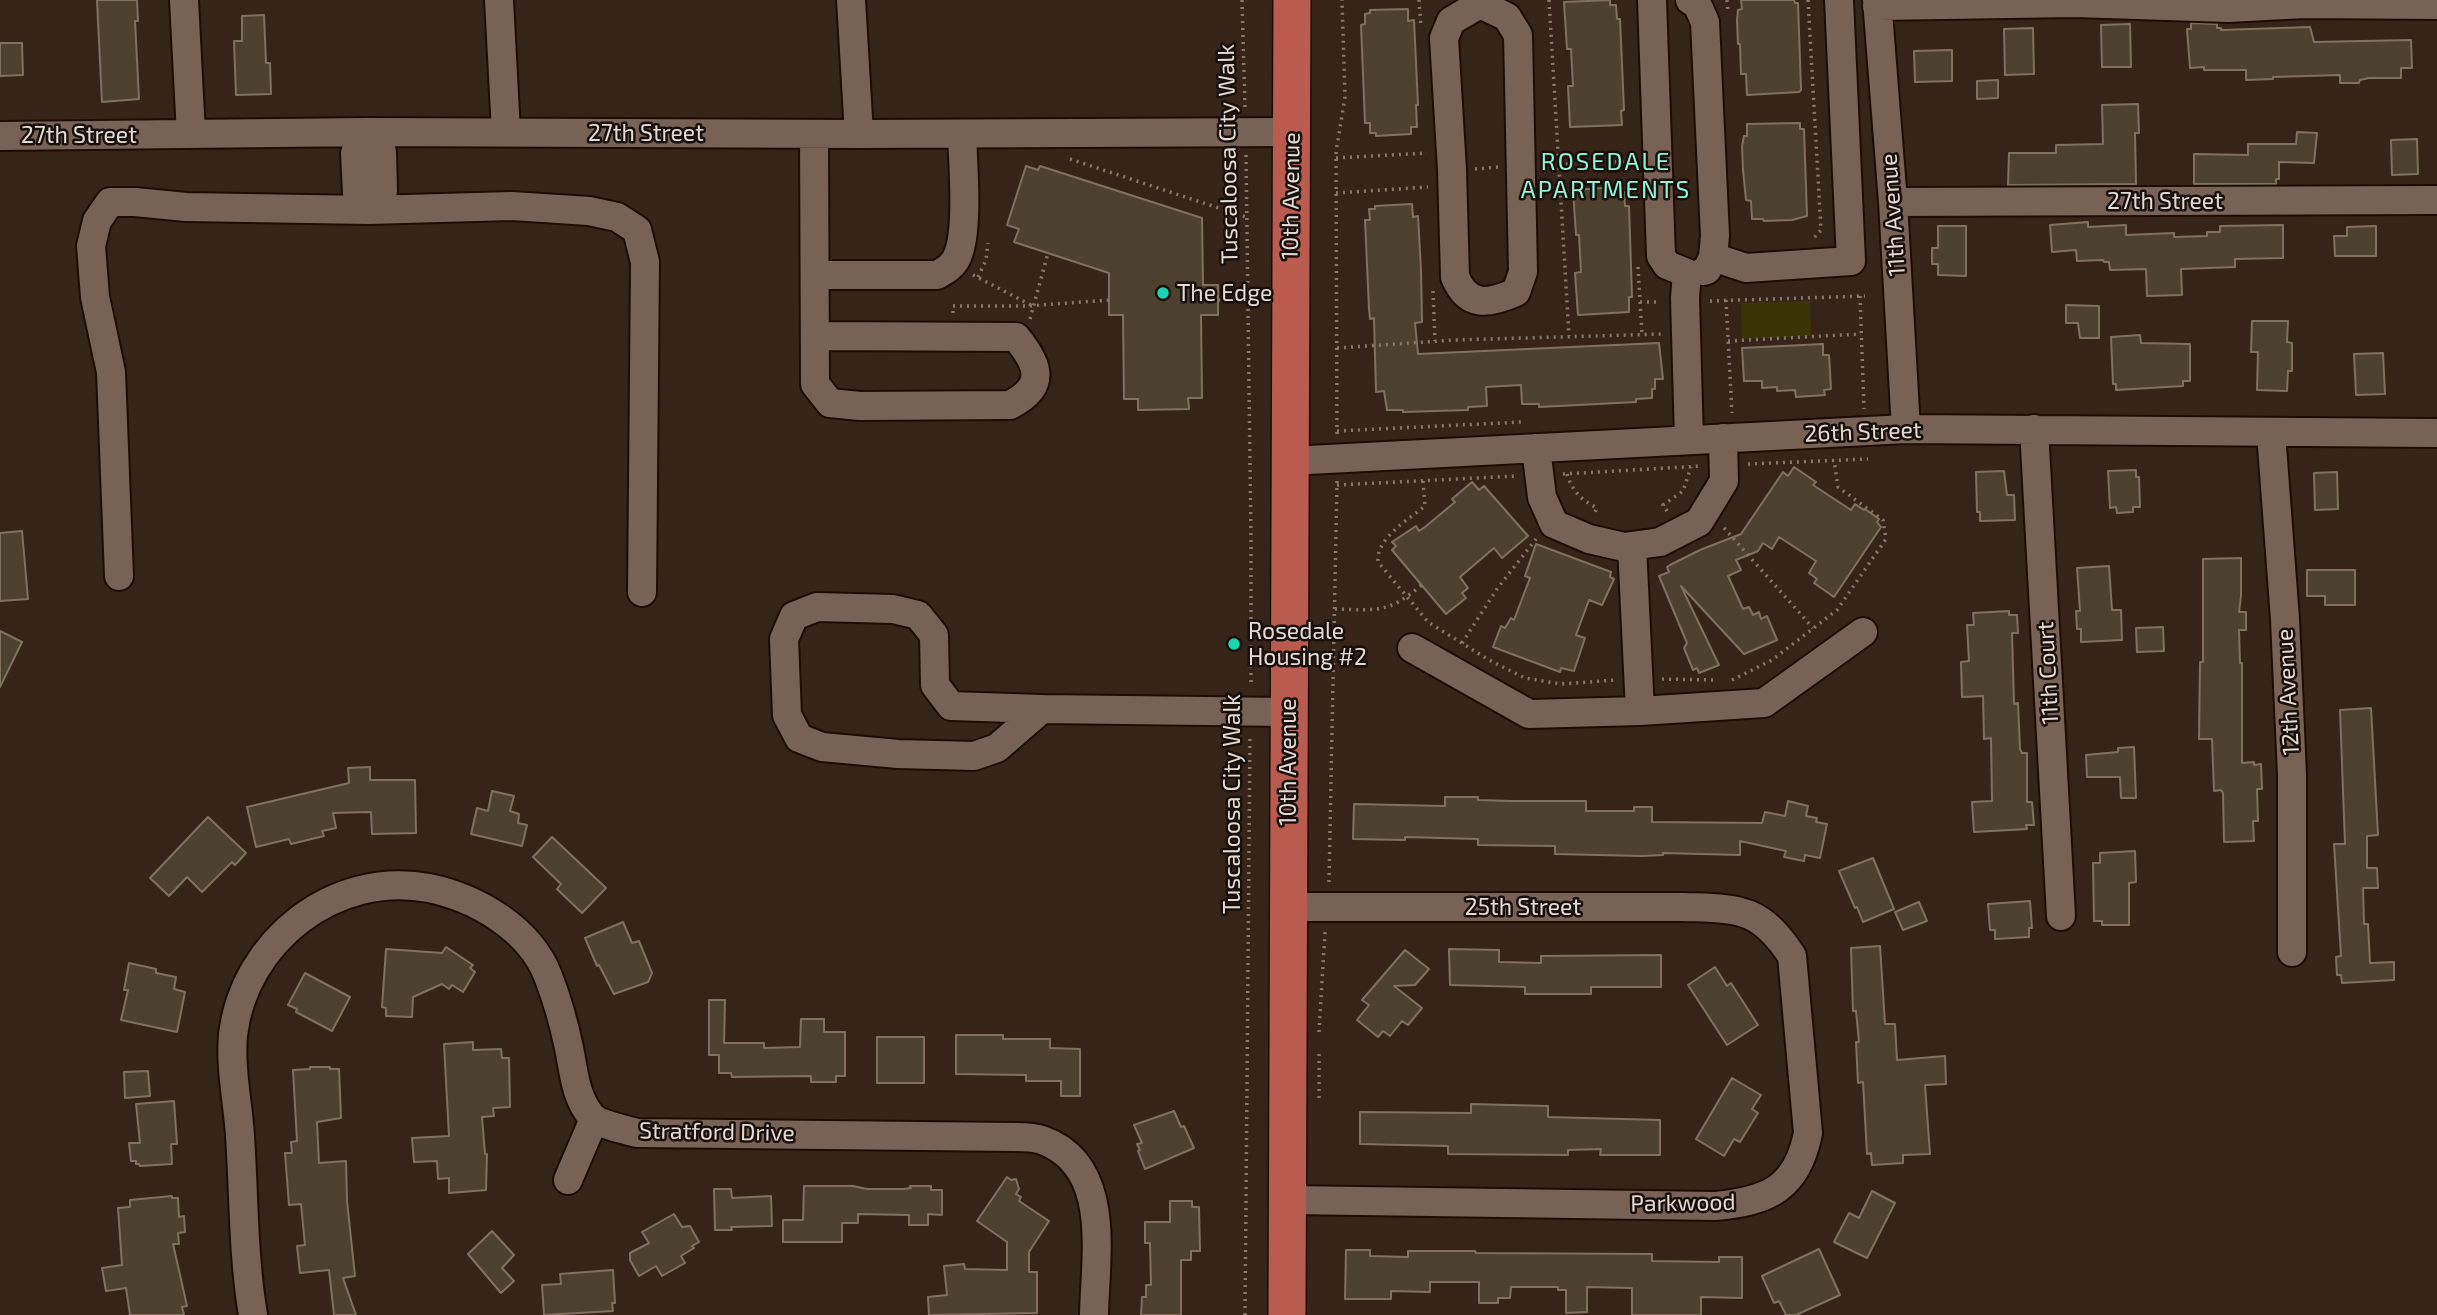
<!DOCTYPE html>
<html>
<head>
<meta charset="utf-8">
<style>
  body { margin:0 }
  canvas { display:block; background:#362419 }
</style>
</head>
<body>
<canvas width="2437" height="1315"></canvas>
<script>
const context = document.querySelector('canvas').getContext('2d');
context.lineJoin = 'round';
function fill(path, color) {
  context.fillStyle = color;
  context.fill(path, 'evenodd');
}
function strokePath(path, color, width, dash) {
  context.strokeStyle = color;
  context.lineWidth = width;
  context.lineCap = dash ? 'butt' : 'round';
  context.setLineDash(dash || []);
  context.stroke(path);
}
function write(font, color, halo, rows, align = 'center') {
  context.font = font + ' "Exo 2",sans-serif';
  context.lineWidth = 5;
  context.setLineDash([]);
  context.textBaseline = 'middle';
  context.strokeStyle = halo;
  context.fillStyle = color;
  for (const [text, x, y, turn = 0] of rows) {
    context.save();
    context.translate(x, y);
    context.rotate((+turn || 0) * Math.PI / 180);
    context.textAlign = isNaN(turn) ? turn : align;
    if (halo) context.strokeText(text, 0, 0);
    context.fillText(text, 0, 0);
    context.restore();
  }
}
fill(new Path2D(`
  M1810 301 1811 336 1742 339 1741 303Z`), '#3a3407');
const building = new Path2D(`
  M97 0H137L138 21H135L139 99 102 102Z
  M1610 0V5H1616L1617 19H1620L1624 110 1621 111 1622 125 1570 127 1568 86H1573L1571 49H1567L1564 2Z
  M1741 0H1794L1795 3H1798L1801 90 1799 92 1747 95 1746 74H1741L1740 44H1738L1737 20 1738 10 1742 9Z
  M1408 9V21L1414 20 1418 105H1416L1417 127H1411V134L1376 136V133H1370V123H1365L1361 25 1365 24V14L1370 13V10Z
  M264 15 266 63H270L271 94 236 95 234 41H242V16Z
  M2191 23 2217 24V28H2221V30L2310 27 2314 42 2411 40 2412 68H2401V78H2369L2360 80 2359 83H2340V75L2273 77V79L2246 80V70H2204V67L2190 68 2187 29H2191Z
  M2130 24 2131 67H2102L2101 25Z
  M2033 28 2034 74 2005 75 2004 29Z
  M0 43H22L23 75 0 76Z
  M1952 50V81L1915 82 1914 51Z
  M1998 80V98L1977 99V81Z
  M2138 104 2139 133H2135L2136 184 2008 185 2009 153H2056V145L2103 144 2102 105Z
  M1800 123V129H1804L1807 216 1792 220 1764 221 1763 219H1752L1751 201 1746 200 1743 170 1742 146 1744 136H1747V124Z
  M2297 132 2317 133 2314 163 2279 162V179H2276V184H2194V154L2248 155V144H2296Z
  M2417 139 2418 174 2392 175 2391 140Z
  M1026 166 1038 170 1040 166 1202 218 1203 285H1218V315H1201L1202 398H1188L1189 409 1138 410V399H1124L1123 315H1109V273L1014 242 1019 229 1007 225Z
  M1618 187 1619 192H1624L1625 206H1629L1632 297H1629V312L1578 315 1575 273 1581 272 1579 235H1576L1573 190Z
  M1412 204 1413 217 1418 216 1421 270 1422 322 1415 323 1418 354 1659 343 1663 379H1655V389H1652V398L1636 399V402L1539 407V404H1522L1521 385 1486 387 1487 406 1468 407V410L1403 412V410H1387L1384 391 1376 392 1374 318 1370 319 1369 309 1365 220H1370L1369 209H1375V206Z
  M2088 222V227L2126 225V235L2174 233V237L2207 236V232H2220V226L2283 225V258L2235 259V267L2181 269 2182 295 2147 296 2146 269 2110 270 2109 262H2104L2103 260 2077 261 2076 250 2052 252 2050 225Z
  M1938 226H1966V276L1938 275V264H1932V248H1938Z
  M2376 226V256H2335L2334 236H2347V227Z
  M2066 305 2099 306V338H2080L2078 323H2066Z
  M2252 321H2288L2287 342 2292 343V371H2288L2287 391 2257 390 2258 352H2251Z
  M2140 335 2141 343 2190 344V381H2183V386L2116 390V384H2113L2111 337Z
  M1823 344V355H1829L1831 389 1824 390 1825 395 1796 397 1795 390 1777 391V387L1762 388V381H1744L1742 348Z
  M2383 353 2385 394 2356 395 2354 354Z
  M1794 467 1816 482 1813 485 1851 510 1855 504 1864 510 1865 509 1879 519 1877 522 1881 527 1834 597 1814 583 1817 579 1809 573 1816 561 1779 537 1772 549 1763 543 1758 551 1736 560 1741 570 1728 576 1743 609 1749 607 1753 615 1759 612 1761 619 1767 616 1777 640 1744 654 1681 586 1719 665 1699 673 1697 668 1693 670 1684 648 1687 643 1659 576 1669 572 1667 567 1670 565 1700 550 1741 534 1783 472 1788 476Z
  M2136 470V477H2139L2140 507H2133V512L2117 513 2116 507 2110 508 2108 471Z
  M2004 471 2007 495H2014L2015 520 1980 521V512H1977L1976 472Z
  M2337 472 2338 509 2315 510 2314 473Z
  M1472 482 1479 490 1484 486 1528 536 1502 558 1494 548 1460 577 1468 588 1462 593 1466 598 1446 614 1392 550 1396 546 1392 542 1416 526 1419 531 1425 527 1455 502 1452 499Z
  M22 531 28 599 0 601V533Z
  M1536 544 1611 572 1610 577 1614 579 1602 605 1589 600 1576 635 1585 638 1574 671 1561 668 1560 672 1493 647 1501 626 1505 628 1511 618 1514 620 1530 578 1525 576Z
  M2241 558V596L2239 612H2246V630H2239L2240 663H2242V763L2254 762V765L2261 764 2262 789H2257L2258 821H2253L2254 841 2224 842 2223 793 2221 790 2214 791 2212 739H2199L2200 662H2203V559Z
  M2109 566 2112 610H2121L2122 640 2081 642V629H2077L2076 611H2080L2077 568Z
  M2307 570H2355V605H2325V596H2307Z
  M2009 611V615H2017L2018 633H2012L2014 704 2018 703 2020 749 2022 753H2027V802H2032L2034 825H2026L2027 829 1974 832 1972 802 1992 801 1991 738 1984 739 1983 696 1962 697 1961 662 1969 661 1967 625H1974L1973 613Z
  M2163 627 2164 651 2137 652 2136 628Z
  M0 631 22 642 0 687Z
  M2371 708 2378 835 2367 836V868H2377L2378 888H2363L2364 924H2368L2370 963 2394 962V980L2342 983 2341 975H2337L2336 957 2341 956 2334 844H2345L2340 710Z
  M2134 747 2136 798H2121L2120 777H2087L2086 755 2118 752V748Z
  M370 767V780H415L416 833 372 834 371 812 333 813 336 828 322 831 324 836 291 844 289 839 256 847 247 807 349 783 348 768Z
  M492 791 514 796 510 811 519 814 518 823 527 825 522 846 471 834 477 808 488 811Z
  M1445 797H1478V800L1511 801H1586V811H1634V807H1652V822L1762 823 1765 812 1785 816 1788 801 1808 806 1806 816 1817 818 1816 822 1827 824 1820 858 1805 855 1804 861 1784 857 1786 851 1740 841V855L1663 853V855L1642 856 1555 854V846L1478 845V839L1405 837V840L1353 839 1354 804 1445 806Z
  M208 817 246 853 235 865 232 862 202 892 187 877 169 896 150 878Z
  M552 837 606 888 582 913 557 889 561 884 533 857Z
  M2135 851 2136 882 2129 883V925H2102V921H2094L2093 863H2100V853Z
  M1873 858 1894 909 1863 922 1857 907 1855 908 1839 871Z
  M2030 901 2032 928H2029V937L1995 939V930H1990L1988 904Z
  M1919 902 1927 921 1903 930 1895 912Z
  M623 922 632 943 639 941 652 973 648 982 614 994 599 965 597 966 585 938Z
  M1880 946 1885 1024H1895L1897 1060 1945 1056 1946 1084 1925 1085 1930 1154 1903 1155V1163L1872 1165 1871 1153 1867 1154 1863 1082 1858 1083 1856 1042H1859L1856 1011H1853L1851 948Z
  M446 947 473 965 470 968 475 972 463 992 452 985 449 989 442 984 413 997 412 1017 386 1016V1008L382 1007 386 949 442 953Z
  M1449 949 1499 950V962L1541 963V956L1661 955V987H1591V994H1525V987L1450 985Z
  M1405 950 1429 969 1415 985 1394 986 1422 1008 1408 1025 1402 1021 1390 1036 1383 1031 1378 1037 1357 1020 1369 1005 1362 1000Z
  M129 963 156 969V973L176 977 174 989 185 992 177 1032 121 1020 128 990H124Z
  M1715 967 1727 986 1731 983 1758 1025 1727 1045 1688 985Z
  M305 973 350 997 332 1031 296 1012 297 1009 288 1005Z
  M709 1000H725L724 1043H764V1048L800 1047 801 1019H824V1032H845V1076H836V1082H811V1076L732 1077 731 1073H719V1055H709Z
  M956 1035H1003V1039H1050V1048L1080 1049V1096H1061V1081H1026V1075L956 1074Z
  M877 1037H924V1083H877Z
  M473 1042V1050L501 1049 502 1058H509L510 1107 493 1108 494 1116 482 1117 485 1154H487L486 1190 449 1193V1178L438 1179 437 1161 414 1162 412 1138 449 1136 444 1044Z
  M310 1067H330V1069H339L341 1118 317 1122 319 1163 346 1161 347 1201 355 1276 343 1278 356 1315H334L329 1270 300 1273 297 1246 305 1245 301 1204 289 1205 285 1153H292L291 1142 297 1141 293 1070 310 1069Z
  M148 1071 150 1096 125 1098 124 1072Z
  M1732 1078 1761 1095 1752 1109 1758 1113 1740 1142 1734 1139 1724 1156 1696 1139Z
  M174 1101 177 1144H171L172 1164 140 1166 139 1164H136V1161H131L129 1143H140L136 1104Z
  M1471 1104 1548 1106V1117L1660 1120V1155H1600L1601 1149 1568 1150V1155L1448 1154V1146L1360 1144V1112L1471 1113Z
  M1174 1111 1181 1127 1184 1126 1194 1148 1145 1169 1138 1151 1140 1150 1137 1144 1142 1143 1134 1125Z
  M1007 1177 1011 1180 1016 1179 1019 1189 1016 1194 1021 1197 1019 1201 1049 1221 1029 1252V1272H1037V1313L929 1315 928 1297 947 1295 944 1266 964 1264 965 1269 1007 1270V1242L977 1221Z
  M804 1186H853L867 1189H904L911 1188 910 1186H931V1190H942V1215L928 1214V1225H909V1215L858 1214V1223H842V1242H783V1220H803Z
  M714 1189H731L732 1198 771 1196 772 1226 731 1227 732 1230H715Z
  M1872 1191 1895 1203 1867 1258 1834 1242 1849 1213 1859 1218Z
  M172 1196V1198H178L179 1217 184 1216 185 1232 178 1233 179 1244H173L187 1306 182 1307 184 1315H130L126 1288 106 1291 102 1268 122 1265 118 1208 130 1207V1200Z
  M1170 1201H1192V1207H1199L1200 1251H1191V1260H1181V1315H1141L1142 1297H1146V1285H1151L1150 1243H1145V1222H1170Z
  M674 1214 682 1227 690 1226 699 1242 692 1246 694 1248 681 1256 685 1263 662 1276 656 1266 639 1276 630 1260V1253L649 1243 642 1232Z
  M492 1231 514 1255 502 1268 514 1281 501 1293 468 1254Z
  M1819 1249 1840 1295 1796 1315H1786L1779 1301 1774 1303 1762 1276Z
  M1346 1250H1370V1256L1408 1257V1251H1475L1476 1253 1652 1254V1261L1719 1262V1257H1742V1298L1701 1297V1315H1632V1288L1587 1287V1312L1566 1313V1290H1558V1287H1511L1510 1298H1498V1303H1479V1282H1430V1292L1391 1291V1299H1345Z
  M613 1270 615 1303H612L613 1311 544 1315 542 1285 561 1284 560 1274Z`);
fill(building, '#4c402e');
strokePath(building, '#7f715e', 2);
const minor = new Path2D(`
  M184 0 191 134
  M499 0 506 132
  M851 0 859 134
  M1652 0 1661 256 1667 265 1687 273 1685 298 1689 440
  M1690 0 1697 4 1705 22 1715 236 1713 257 1707 270 1704 271
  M1877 0 1893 202 1906 429
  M1480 4 1507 17 1518 35 1523 272 1516 292C1489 304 1468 308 1455 277L1452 170 1444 38 1451 21Z
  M1877 6 2075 3 2228 8 2304 4 2437 5
  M368 132 382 152 383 191 369 210 357 193 355 153Z
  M814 134 815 384 830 403 860 406 1010 405C1047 386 1039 365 1016 337L815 336
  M0 136 368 132 859 134 1292 132
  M1893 202 2437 200
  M1713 257 1746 268 1851 261 1839 0
  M815 275H937C946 270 953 266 957 257 969 231 963 164 962 134
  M2034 429 2061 916
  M2271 433 2285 619 2292 775V952
  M1536 448 1542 497 1554 524 1589 539 1624 547 1660 542 1699 522 1724 481 1723 438
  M1289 461 1906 429 2437 433
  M1632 546 1640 711
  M119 576 111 372 95 297 91 246 97 221 110 202H135L186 207 369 210 512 206 589 211 617 217 637 230 645 262 642 592
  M817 607 893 609 918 615 934 635 935 685 951 706 1042 709 997 748 974 756 898 754 822 747 799 738 787 715 784 639 794 616Z
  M1412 648 1529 714 1640 711 1764 703 1863 632
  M1042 709 1288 712
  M1287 907H1683C1738 909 1759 906 1792 956L1808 1133C1797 1188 1769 1201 1716 1206L1288 1200
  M568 1180 594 1119
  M253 1315C243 1256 244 1195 240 1136 238 1103 230 1069 233 1035 244 941 335 870 429 888 477 898 530 929 548 976 557 999 564 1024 569 1048 574 1072 575 1097 592 1117 599 1124 626 1130 637 1133L1015 1137C1023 1137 1034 1137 1042 1140 1113 1165 1095 1257 1094 1315`);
const major = new Path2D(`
  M1287 1315 1292 0`);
strokePath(minor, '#1c0c04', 32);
strokePath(major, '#1c0c04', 40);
strokePath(new Path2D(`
  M1242 0 1245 109
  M1419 0 1421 28
  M1549 0 1569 336
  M1727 0 1728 12
  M1808 0 1821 230 1813 239
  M1246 155 1251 539V686
  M1336 158 1427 153
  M1070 159 1246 217
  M1545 165 1634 161
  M1475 169 1499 167
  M1336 193 1428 187
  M1638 267 1642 335
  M973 275 1031 305
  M978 277 986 260 988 243
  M1433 291 1435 341
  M1860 296 1864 409
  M1218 300H1248
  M1726 300 1732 413
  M1710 301 1865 296
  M1640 302H1660
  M953 313V306H1027L1109 300
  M1030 319 1048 253
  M1728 341 1861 334
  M1337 348 1454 340 1663 334
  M1337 431 1521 422
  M1337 434 1336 152 1345 97 1342 0
  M1748 464 1868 459
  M1563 474 1702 466
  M1567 474C1573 492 1580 499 1597 508L1594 514
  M1423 481 1425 506C1408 520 1376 538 1378 562L1428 622 1489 660 1525 678 1561 684 1616 680
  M1337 485 1517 476
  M1667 511 1663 505 1683 491 1691 467
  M1724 528 1813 628
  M1335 609C1379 610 1387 614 1423 584
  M1462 643 1497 589 1536 539
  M1662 679 1717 680
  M1732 680 1772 660 1837 610 1886 539 1883 520 1838 487 1834 460
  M1329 882 1337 481
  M1319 1032 1325 932
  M1319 1054V1102
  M1245 1315 1250 736`), '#87786e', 3.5, [2, 5]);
strokePath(minor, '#786256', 28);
strokePath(major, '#b95b4f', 37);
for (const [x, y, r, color] of [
  [1163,293,7,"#1ad5b2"],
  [1234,644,7,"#1ad5b2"]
]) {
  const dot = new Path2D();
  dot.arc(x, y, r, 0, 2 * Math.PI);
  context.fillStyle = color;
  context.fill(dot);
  strokePath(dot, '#170f0a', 2.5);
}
write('23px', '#e5d9d2', '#170f0a', [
  ["27th Street",646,133],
  ["27th Street",79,135],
  ["Tuscaloosa City Walk",1228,154,-91],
  ["10th Avenue",1291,196,-89],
  ["27th Street",2165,201],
  ["11th Avenue",1893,215,-94],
  ["26th Street",1863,432,-2],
  ["11th Court",2048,673,-93],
  ["12th Avenue",2288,692,-93],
  ["10th Avenue",1288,762,-90],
  ["Tuscaloosa City Walk",1232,804,-90],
  ["25th Street",1523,907],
  ["Stratford Drive",717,1132,1],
  ["Parkwood",1683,1203,-1]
]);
write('23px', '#e5d9d2', '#170f0a', [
  ["The Edge",1177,293],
  ["Rosedale",1248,631],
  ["Housing #2",1248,657]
], 'left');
context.letterSpacing = '2px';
write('24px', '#92f3d9', '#170f0a', [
  ["ROSEDALE",1606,162],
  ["APARTMENTS",1606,190]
]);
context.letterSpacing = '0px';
</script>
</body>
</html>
